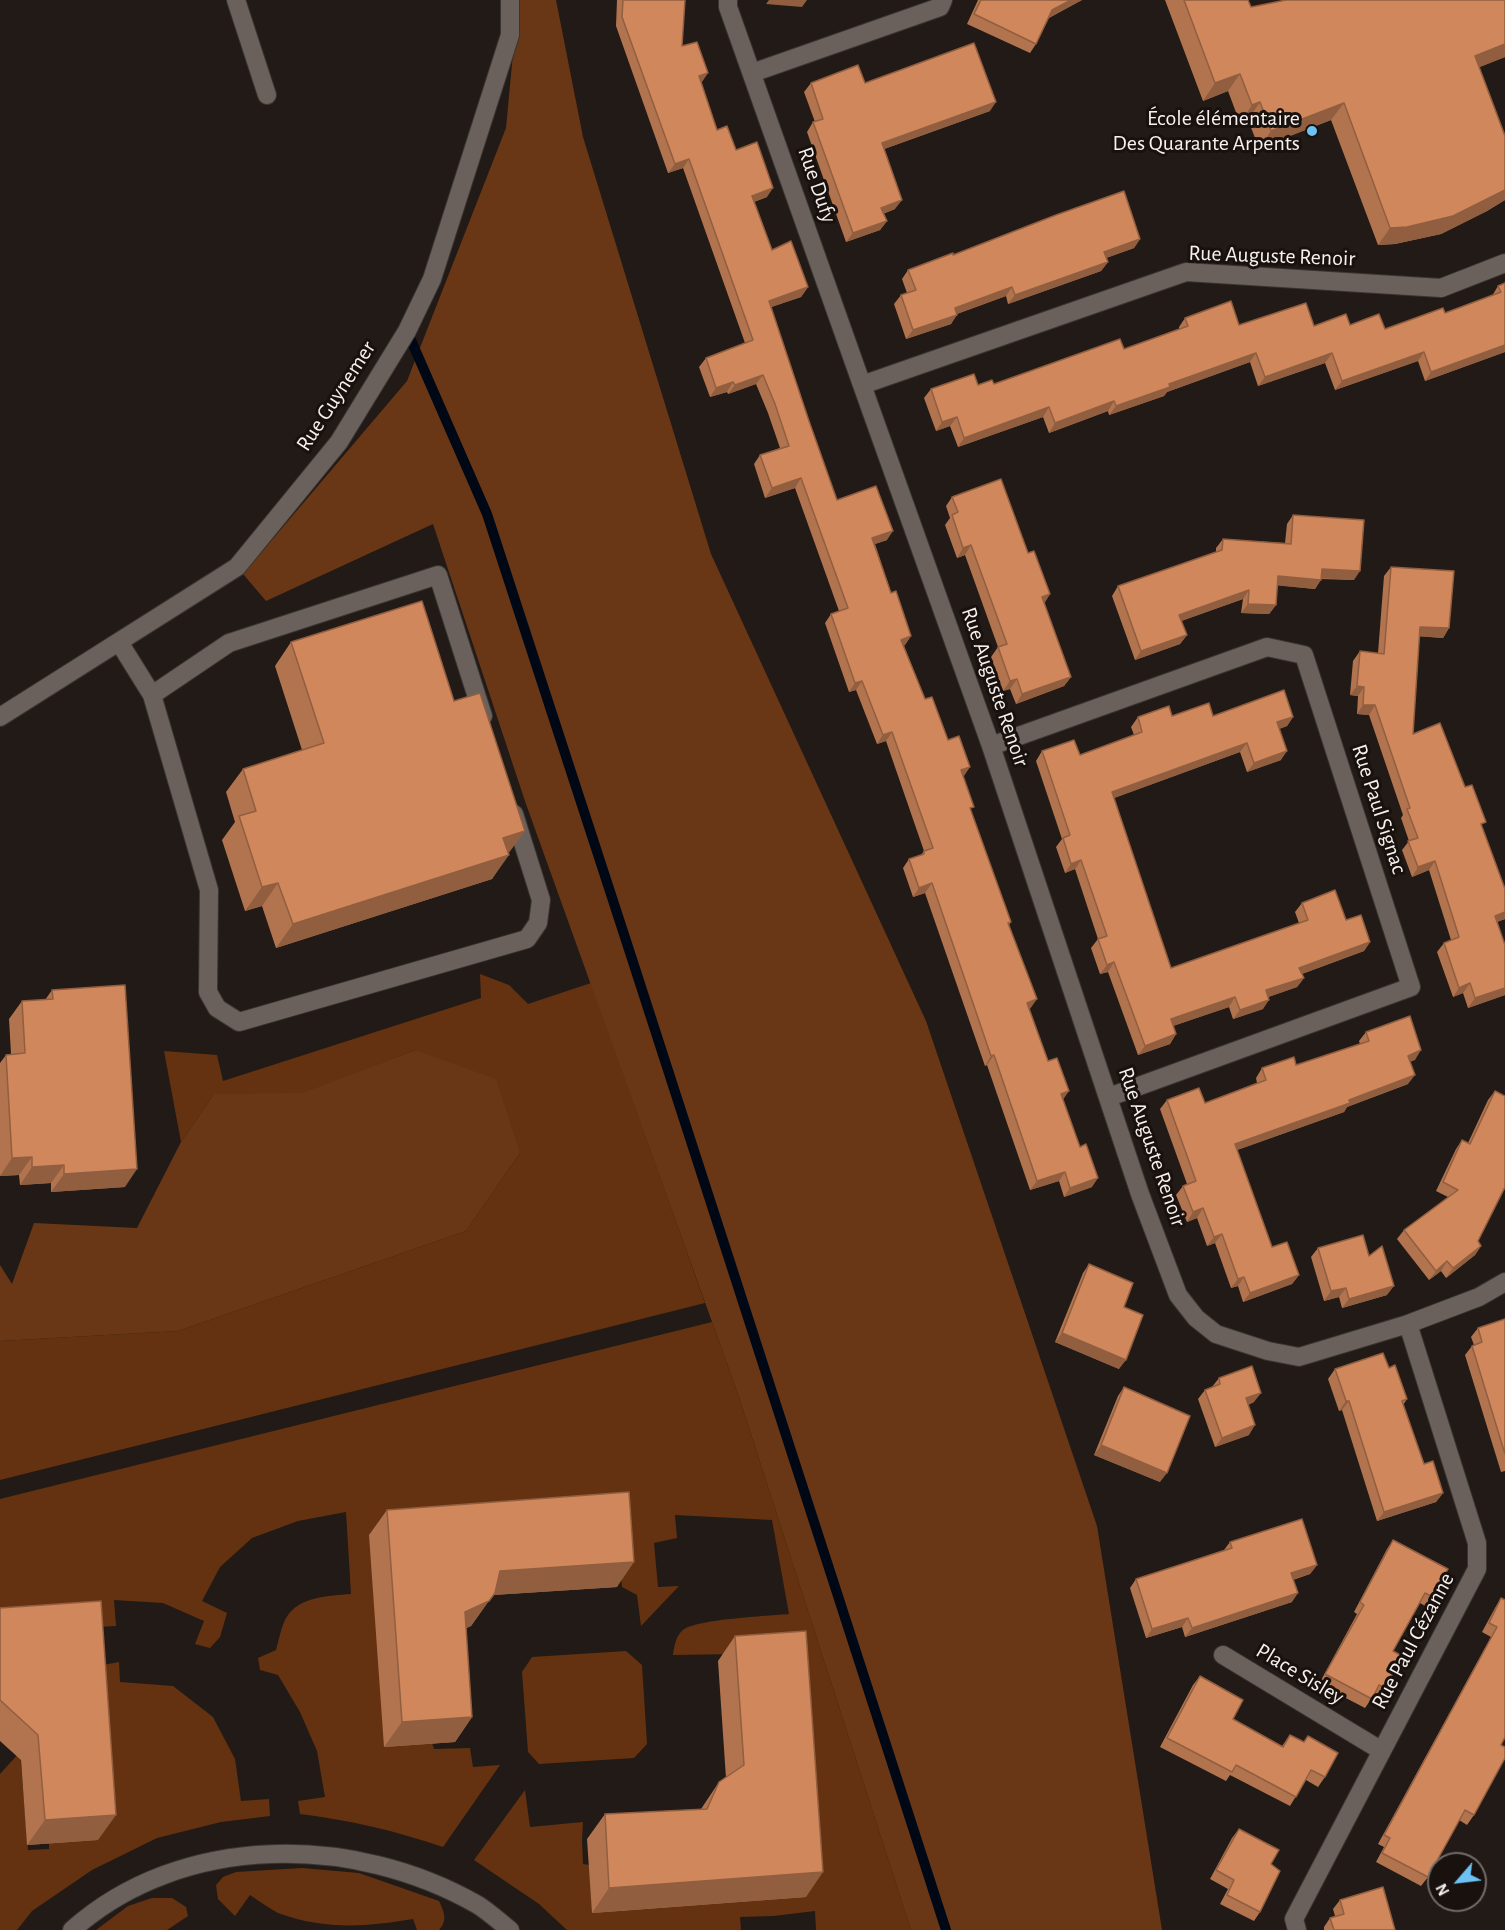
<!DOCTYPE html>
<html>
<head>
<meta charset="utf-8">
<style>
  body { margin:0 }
  #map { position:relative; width:1505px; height:1930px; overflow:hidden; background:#221a16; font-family:"Alegreya Sans",sans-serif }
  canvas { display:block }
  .north { position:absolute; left:1427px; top:1852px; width:60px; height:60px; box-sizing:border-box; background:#18110e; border:2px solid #716b68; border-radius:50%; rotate:242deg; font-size:16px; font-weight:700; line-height:24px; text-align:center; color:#f6f1ee }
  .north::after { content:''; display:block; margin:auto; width:21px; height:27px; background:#6dc2f3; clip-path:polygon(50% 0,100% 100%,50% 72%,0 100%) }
</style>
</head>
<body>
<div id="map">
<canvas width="1505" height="1930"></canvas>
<div class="north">N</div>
</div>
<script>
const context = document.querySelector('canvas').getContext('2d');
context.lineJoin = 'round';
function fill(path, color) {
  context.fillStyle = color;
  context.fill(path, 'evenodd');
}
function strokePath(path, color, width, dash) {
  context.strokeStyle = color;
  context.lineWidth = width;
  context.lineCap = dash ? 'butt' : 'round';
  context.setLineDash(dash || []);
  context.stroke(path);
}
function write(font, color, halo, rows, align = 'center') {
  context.font = font + ' "Alegreya Sans",sans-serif';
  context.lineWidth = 6;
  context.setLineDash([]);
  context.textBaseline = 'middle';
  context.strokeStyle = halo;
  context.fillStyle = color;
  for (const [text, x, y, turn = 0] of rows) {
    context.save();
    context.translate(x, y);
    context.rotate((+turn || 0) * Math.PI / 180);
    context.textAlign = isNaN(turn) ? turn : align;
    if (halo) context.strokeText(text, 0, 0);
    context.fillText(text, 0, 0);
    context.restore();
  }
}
fill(new Path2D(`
  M480 974 509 985 528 1004 591 983 705 1303 0 1480V1341L178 1331 466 1231 520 1153 415 1050 303 1094H214L181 1142 164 1051 217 1055 223 1081 481 998Z
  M712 1322 739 1397 911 1930H816L815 1911 773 1916 740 1917 741 1930H567L539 1904 474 1860 525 1790 530 1827 583 1822 582 1840 583 1864 805 1897 738 1654 673 1655C674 1647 676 1635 683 1630 697 1619 768 1616 789 1614L772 1520 675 1515 677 1538 654 1543 658 1587 679 1586 641 1626 637 1595 622 1587 620 1566 369 1535 434 1749 470 1748 473 1767 500 1765 443 1847C396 1831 349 1820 300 1814L298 1801 325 1797 317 1751 300 1712 278 1675 260 1670 258 1658 276 1650C279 1640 281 1627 286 1618 299 1596 329 1596 351 1594L346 1512 298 1521 252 1538 220 1567 202 1601 227 1613 220 1637 210 1648 195 1644 204 1621 163 1603 114 1600 116 1626 0 1632V1499Z
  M626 1651 642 1665 647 1744 634 1758 539 1764 528 1752 522 1672 532 1657Z
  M119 1662 120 1682 173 1686 213 1717 235 1759 241 1801 269 1799 270 1816 221 1822 157 1838 92 1870 32 1911 17 1930H0V1774L20 1752 28 1850 49 1849V1843L98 1840 103 1665Z
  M302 1868 359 1873 439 1901C444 1912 448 1920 439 1930H417L413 1919C366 1927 324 1930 278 1913 269 1908 259 1901 250 1895L235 1916 218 1899 216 1885 223 1877 236 1872Z
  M152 1898H172L186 1907 188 1916 167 1930H96L128 1906Z`), '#643210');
fill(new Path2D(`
  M518 0H556L583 137 711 554 926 1021 1097 1526 1162 1930H911L739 1397 526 804 433 524 266 601 243 574 407 381 506 128Z
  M415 1050 496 1079 520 1153 466 1231 178 1331 0 1341V1265L12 1284 34 1223 137 1228 181 1142 214 1094 303 1093Z`), '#693715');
strokePath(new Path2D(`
  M407 331 487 514 633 962 946 1930`), '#000815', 10);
const minor = new Path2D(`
  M236 0 267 95
  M728 0V7L862 385
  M752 73 940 7 943 0
  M1505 263 1441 288 1186 272 862 385 991 746 1140 1194 1178 1295 1196 1318 1216 1334 1268 1351 1299 1357 1408 1324 1479 1297 1505 1282
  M119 642 152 695 209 890 208 992 217 1008 239 1022 527 939 538 923 541 900 514 814
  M152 695 229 643 438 575 483 716
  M0 717 237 567 339 442 407 331 432 279 510 35V0
  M991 746 1267 647 1304 655 1411 987 1109 1097
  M1223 1655 1382 1751
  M72 1930C182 1832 355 1834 478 1905 489 1912 500 1922 510 1930
  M1297 1930 1294 1919 1477 1569V1543L1408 1324`);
strokePath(minor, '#3a3532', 20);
strokePath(minor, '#6a615c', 18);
fill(new Path2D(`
  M617 0H685L682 46 701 82 717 130 736 150 767 197 754 202 772 250 808 287 801 297 771 307 809 421 837 500 887 540 875 544 891 593 911 636 904 646 925 699 948 740 964 776 963 777 971 811 1011 922 1009 925 1030 1009H1029L1048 1061 1063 1100 1092 1187 1064 1197 1059 1181 1030 1190 987 1065 985 1066 925 893 913 897 903 868 909 859 921 855 924 851 886 741 877 744 856 690 849 692 825 623 831 614 839 611 795 488 765 498 754 464 760 455 780 448 768 413 756 384 728 394 727 392 710 397 699 367 706 358 745 343 683 168 668 173 616 26Z
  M978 0H1082L1049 18 1036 44 1030 53 967 24Z
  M1165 0H1248L1251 7 1505 57 1479 67 1505 136V200L1487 211 1441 234 1395 244 1378 245 1331 120 1259 148 1248 120 1240 123 1228 91 1203 101Z
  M811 83H865L990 111 884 149 895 209 883 214 887 221 880 230 846 242 807 132 813 122H815L804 92Z
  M1140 239 1134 248 1106 258 1108 262 1101 271 1008 304 1006 296 957 314 951 324 906 339 894 304 901 295 907 293 902 279 908 270 953 255Z
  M1505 283V352L1425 381 1418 361 1335 390 1325 363 1258 386 1250 362 1167 392 1164 396 1109 415 1108 411 1049 433 1043 417 958 447 950 426 936 431 924 398 931 389 994 384 1124 349 1179 329V327L1185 318 1239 325 1314 326 1350 325 1385 329 1445 313 1492 296 1498 286Z
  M952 497 1028 553 1050 594 1044 603 1071 677 1064 686 1016 704 1010 689 1003 691 991 657 998 647 965 555 957 558 945 525 950 518 946 506Z
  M1293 515 1354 580 1321 579 1315 589 1277 585 1276 605 1269 614 1241 613 1243 599 1181 621 1187 635 1180 644 1135 660 1112 596 1118 586 1216 552V548L1223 539 1285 543 1287 524Z
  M1391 567 1449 628 1443 638 1419 636 1413 734 1465 787 1482 827 1505 919 1497 922 1505 995 1468 1008 1463 993 1453 997 1437 952 1444 943 1451 940 1429 870 1412 877 1402 850 1409 841 1401 818 1403 815 1369 715 1357 714 1358 696 1350 695 1353 661 1360 651 1378 653 1384 576Z
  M291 642 454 701 508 854 492 879 276 948 262 906 245 911 222 840 235 822 226 792 243 769 302 750 275 666Z
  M1172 716 1293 717 1287 726 1279 729 1281 760 1247 772 1240 752 1114 798 1171 968 1299 923 1295 912 1302 903 1346 920 1370 942 1364 951 1302 974 1304 978 1297 987 1268 997 1263 1009 1233 1019 1229 1007 1173 1026 1176 1034 1170 1044 1138 1055 1108 972 1100 974 1091 948 1098 939 1075 869 1065 873 1056 847 1062 839 1036 761 1042 751 1080 755 1134 735 1131 727 1138 717Z
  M52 990 125 1187 51 1192V1183L20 1185 19 1175 0 1176V1063L6 1055 11 1054 9 1019 22 1001 45 1000Z
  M1366 1032 1415 1060 1410 1061 1408 1084 1347 1107 1344 1112 1237 1150 1272 1247 1299 1275 1292 1284 1243 1302 1238 1286 1231 1288 1215 1243 1207 1246 1197 1218 1187 1222 1176 1195 1183 1186 1187 1184 1160 1109 1167 1100 1205 1103 1257 1083 1256 1078 1262 1068 1296 1065 1360 1044 1359 1041Z
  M1495 1091 1478 1241 1481 1246 1475 1255 1446 1278 1441 1271 1429 1280 1397 1239 1404 1230 1448 1197 1436 1191 1456 1149 1462 1140 1468 1143 1488 1100Z
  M1318 1248 1369 1256 1387 1295 1342 1308 1339 1297 1324 1301 1311 1257Z
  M1089 1264 1124 1307 1119 1369 1055 1342 1083 1273Z
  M1505 1319V1471L1501 1472 1465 1355 1472 1346 1474 1345 1471 1337 1478 1328Z
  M1389 1368 1407 1399 1403 1405 1424 1464 1443 1493 1436 1502 1377 1521 1342 1410 1339 1411 1328 1379 1335 1369Z
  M1219 1378 1254 1402 1248 1405 1249 1435 1215 1447 1198 1399 1205 1390 1212 1387Z
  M1124 1387 1160 1482 1094 1455 1118 1396Z
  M387 1510 617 1587 493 1595 471 1626 466 1628 472 1717 455 1742 384 1747 369 1535Z
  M1393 1540 1433 1597 1427 1607 1420 1603 1393 1651 1385 1688 1379 1697 1374 1695 1365 1708 1319 1684 1357 1614 1354 1612 1387 1549Z
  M1230 1542 1317 1565 1310 1574 1293 1580 1292 1602 1185 1637 1182 1627 1146 1638 1130 1588 1136 1579 1224 1550Z
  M1501 1598V1745L1474 1815 1467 1825 1459 1820 1428 1877 1421 1886 1376 1862 1384 1847 1378 1844 1491 1637 1482 1632 1495 1608Z
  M0 1608 98 1840 27 1845 21 1760 0 1741Z
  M735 1636 806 1897 592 1913 587 1839 605 1814 701 1809 719 1782 726 1778 718 1661Z
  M1200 1676 1233 1719 1282 1746 1290 1735 1304 1742 1308 1736 1325 1777 1318 1787 1306 1780 1290 1806 1230 1775 1226 1781 1160 1747 1193 1685Z
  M1239 1829 1260 1912 1254 1921 1220 1904 1228 1889 1210 1879 1232 1838Z
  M1340 1900 1395 1930H1324V1927L1330 1918 1335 1916 1333 1909Z`), '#b2744e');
fill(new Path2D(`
  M769 0H807L802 7 766 4Z
  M1071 0H1082L1046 19 1052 10Z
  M1505 44V57L1463 74 1475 56Z
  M708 73 702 82 693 85 699 76Z
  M1240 74 1228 91 1203 101 1215 83Z
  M996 102 990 111 876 152 882 143Z
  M1260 102 1248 120 1240 123 1252 105Z
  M1344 103 1331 120 1259 148 1271 131Z
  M689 159 683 168 668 173 675 164Z
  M773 188 767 197 745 205 752 196Z
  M1505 190V200L1487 211 1441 234 1395 244 1378 245 1390 228Z
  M902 200 895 209 874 217 881 208Z
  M887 221 880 230 846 242 853 233Z
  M1140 239 1134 248 1098 261 1104 252Z
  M1108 262 1101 271 1008 304 1015 295Z
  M808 287 801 297 763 310 769 301Z
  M1012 287 1006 296 948 317 955 308Z
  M957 315 951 324 906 339 913 330Z
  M1505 345V352L1425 381 1431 372Z
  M1424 352 1418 361 1335 390 1342 381Z
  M1256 353 1250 362 1167 392 1164 396 1109 415 1116 406 1169 384Z
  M1332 353 1325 363 1258 386 1265 377Z
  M763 375 756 384 728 394 735 385Z
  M733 382 727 392 710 397 716 388Z
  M1114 401 1108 411 1049 433 1055 423Z
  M1049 407 1043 417 958 447 964 438Z
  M957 417 950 426 936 431 942 422Z
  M801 478 795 488 765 498 772 488Z
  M893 531 887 540 866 547 872 538Z
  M971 545 965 555 957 558 963 548Z
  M1322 569 1360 571 1354 580 1315 578Z
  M1278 576 1321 580 1315 589 1272 585Z
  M1249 590 1243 599 1173 624 1179 615Z
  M1050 594 1044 604 1042 597Z
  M1248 604 1276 605 1269 614 1241 613Z
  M1420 627 1449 628 1443 638 1413 636Z
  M1187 635 1180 644 1135 660 1141 651Z
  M911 636 905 645 895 649 901 640Z
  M1071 677 1064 686 1016 704 1022 694Z
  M1017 679 1010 689 1003 691 1010 681Z
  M862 681 856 690 849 692 855 683Z
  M1357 686 1364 687 1358 696 1350 695Z
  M1363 705H1375L1369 715 1357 714Z
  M1293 717 1287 726 1271 732 1277 722Z
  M892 732 886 741 877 744 883 735Z
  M1247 743 1240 752 1106 801 1112 792Z
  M1287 751 1281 760 1247 772 1254 763Z
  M970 767 964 776 954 780 961 770Z
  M525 831 508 854 503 838Z
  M509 855 492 879 276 948 293 924Z
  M1081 860 1075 869 1065 873 1071 864Z
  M1435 861 1429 870 1412 877 1418 867Z
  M278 883 262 906 245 911 262 887Z
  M932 883 925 893 913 897 919 888Z
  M1505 912V919L1489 925 1495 916Z
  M1370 942 1364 951 1293 977 1299 968Z
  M1114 962 1108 972 1100 974 1107 965Z
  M1304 978 1297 987 1260 1000 1266 990Z
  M1470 983 1463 993 1453 997 1459 988Z
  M1505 988V995L1468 1008 1475 998Z
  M1235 997 1229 1007 1164 1029 1171 1019Z
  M1037 999 1030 1009 1021 1012 1027 1003Z
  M1269 1000 1263 1009 1233 1019 1240 1010Z
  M1176 1034 1170 1044 1138 1055 1145 1046Z
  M1421 1050 1415 1060 1402 1065 1408 1056Z
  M994 1055 987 1065 985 1066 991 1056Z
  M1415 1075 1408 1084 1347 1107 1344 1112 1229 1153 1235 1144Z
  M1069 1091 1062 1101 1061 1094Z
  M32 1157 19 1175 0 1176 12 1158Z
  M64 1165 51 1183 20 1185 32 1167Z
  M137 1169 125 1187 51 1192 64 1174Z
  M1065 1172 1059 1181 1030 1190 1037 1181Z
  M1098 1178 1092 1187 1064 1197 1070 1188Z
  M1203 1208 1197 1218 1187 1222 1193 1212Z
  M1222 1234 1215 1243 1207 1246 1214 1237Z
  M1481 1246 1475 1255 1446 1278 1453 1268Z
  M1447 1261 1441 1271 1429 1280 1436 1271Z
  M1299 1275 1292 1284 1243 1302 1250 1293Z
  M1244 1277 1238 1286 1231 1288 1238 1279Z
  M1394 1286 1387 1295 1342 1308 1349 1299Z
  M1346 1288 1339 1297 1324 1301 1331 1291Z
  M1062 1333 1126 1360 1119 1369 1055 1342Z
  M1261 1393 1254 1402 1239 1408 1246 1398Z
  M1346 1401H1349L1342 1410 1339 1411Z
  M1255 1425 1249 1435 1215 1447 1222 1438Z
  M1101 1445 1167 1473 1160 1482 1094 1455Z
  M1443 1493 1436 1502 1377 1521 1384 1512Z
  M634 1562 617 1587 493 1595 471 1626 448 1637 465 1612 500 1571Z
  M1317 1565 1310 1574 1285 1582 1291 1573Z
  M1298 1593 1292 1602 1185 1637 1192 1628Z
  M1188 1618 1182 1627 1146 1638 1152 1629Z
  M472 1717 455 1742 384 1747 402 1722Z
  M116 1815 98 1840 27 1845 45 1820Z
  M823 1872 806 1897 592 1913 609 1888Z`), '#915e40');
const building = new Path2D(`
  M623 0H685L682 46 697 42 708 73 699 76 717 130 727 126 736 150 757 142 773 188 752 196 772 250 791 241 808 287 769 301 809 421 837 500 876 486 893 531 872 538 891 593 896 591 911 636 901 640 925 699 932 697 948 740 959 736 970 767 961 770 974 807 970 808 1011 922 1008 923 1037 999 1027 1003 1048 1061 1057 1058 1069 1091 1061 1094 1080 1147 1086 1144 1098 1178 1070 1188 1065 1172 1037 1181 994 1055 991 1056 932 883 919 888 909 859 924 854V851L933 848 892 732 883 735 862 681 855 683 831 614 848 608 801 478 772 488 760 455 789 446 775 404 763 375 735 385 733 382 716 388 706 358 753 340 689 159 675 164 622 17Z
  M981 0H1071L1052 10 1036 44 974 14Z
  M1184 0H1248L1251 7 1286 0H1505V44L1475 56 1505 136V190L1453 216 1407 227 1390 228 1344 103 1271 131 1260 102 1252 105 1240 74 1215 83Z
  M974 43 996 102 882 143 902 200 881 208 887 221 853 233 813 122 823 119 811 83 858 65 865 83Z
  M1124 191 1140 239 1104 252 1108 262 1015 295 1012 287 955 308 957 315 913 330 901 295 916 290 908 270 953 253V255L1056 215Z
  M1505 283V345L1431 372 1424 352 1342 381 1332 353 1265 377 1256 353 1169 384 1170 387 1116 406 1114 401 1055 423 1049 407 964 438 957 417 942 422 931 389 974 374 978 385 992 380 994 384 1120 339 1124 349 1188 326 1185 318 1231 301 1239 325 1306 303 1314 326 1346 314 1350 325 1379 314 1385 329 1443 308 1445 313 1501 292 1498 286Z
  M1001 479 1028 553 1034 551 1050 594 1042 597 1071 677 1022 694 1017 679 1010 681 998 647 1007 644 971 545 963 548 952 515 958 512 952 497Z
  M1293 515 1364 520 1360 571 1322 569 1321 580 1278 576 1276 605 1248 604 1249 590 1179 615 1187 635 1141 651 1118 586 1222 550 1223 539 1291 544Z
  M1391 567 1454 571 1449 628 1420 627 1413 734 1440 723 1465 787 1472 785 1486 822 1481 824 1505 889V912L1495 916 1505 945V988L1475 998 1470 983 1459 988 1444 943 1459 937 1435 861 1418 867 1408 841 1418 838 1407 809 1410 808 1375 705H1363L1364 687 1357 686 1360 651 1384 654Z
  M422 601 454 701 480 693 525 831 503 838 509 855 293 924 278 883 262 887 239 816 256 811 243 769 324 743 291 642Z
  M1284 690 1293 717 1277 722 1287 751 1254 763 1247 743 1112 792 1171 968 1308 920 1302 903 1335 890 1346 920 1361 915 1370 942 1299 968 1304 978 1266 990 1269 1000 1240 1010 1235 997 1171 1019 1176 1034 1145 1046 1114 962 1107 965 1098 939 1107 936 1081 860 1071 864 1063 838 1070 835 1042 751 1074 740 1080 755 1142 732 1138 717 1169 706 1172 716 1209 703 1213 716Z
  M125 985 137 1169 64 1174V1165L32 1167V1157L12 1158 6 1055 25 1053 22 1001 53 999 52 990Z
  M1410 1016 1421 1050 1408 1056 1415 1075 1349 1100 1350 1103 1235 1144 1272 1247 1287 1242 1299 1275 1250 1293 1244 1277 1238 1279 1222 1234 1214 1237 1203 1208 1193 1212 1183 1186 1196 1181 1167 1100 1199 1088 1205 1103 1266 1080 1262 1068 1294 1057 1296 1065 1369 1041 1366 1032Z
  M1495 1091 1505 1096V1187L1478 1241 1481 1246 1453 1268 1447 1261 1436 1271 1404 1230 1458 1190 1443 1182 1462 1140 1470 1144Z
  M1363 1235 1369 1256 1382 1246 1394 1286 1349 1299 1346 1288 1331 1291 1318 1248Z
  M1089 1264 1133 1283 1124 1307 1143 1315 1126 1360 1062 1333Z
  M1505 1319V1454L1472 1346 1482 1342 1478 1328Z
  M1383 1353 1389 1368 1395 1365 1407 1399 1402 1401 1424 1464 1433 1461 1443 1493 1384 1512 1349 1401H1346L1335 1369Z
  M1252 1366 1261 1393 1246 1398 1255 1425 1222 1438 1205 1390 1220 1384 1219 1378Z
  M1124 1387 1190 1416 1167 1473 1101 1445Z
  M629 1492 634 1562 500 1571 495 1593 489 1601 465 1612 472 1717 402 1722 387 1510Z
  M1302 1519 1317 1565 1291 1573 1298 1593 1192 1628 1188 1618 1152 1629 1136 1579 1232 1548 1230 1542Z
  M1393 1540 1448 1569 1433 1597 1425 1593 1393 1651 1402 1656 1385 1688 1379 1685 1372 1699 1325 1674 1364 1605 1360 1602Z
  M1501 1598 1505 1600V1737L1501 1745 1505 1747V1758L1474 1815 1465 1810 1428 1877 1382 1853 1390 1838 1384 1835 1497 1627 1489 1623Z
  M101 1601 116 1815 45 1820 38 1735 0 1700V1608Z
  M806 1631 823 1872 609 1888 605 1814 707 1809 719 1782 744 1765 735 1636Z
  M1200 1676 1243 1700 1233 1719 1283 1747 1290 1735 1304 1742 1308 1736 1338 1753 1325 1777 1311 1770 1296 1797 1236 1765 1232 1772 1167 1738Z
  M1239 1829 1279 1850 1271 1864 1280 1871 1260 1912 1227 1895 1234 1880 1216 1870Z
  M1383 1887 1395 1930H1334L1330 1918 1344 1914 1340 1900Z`);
fill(building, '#cf875b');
strokePath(building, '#915e40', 1.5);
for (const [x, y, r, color] of [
  [1312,131,6,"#6dc2f3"]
]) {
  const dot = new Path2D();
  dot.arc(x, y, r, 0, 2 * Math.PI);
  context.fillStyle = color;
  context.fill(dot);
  strokePath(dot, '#18110e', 2);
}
write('22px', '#f6f1ee', '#18110e', [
  ["École élémentaire",1300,118],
  ["Des Quarante Arpents",1300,143]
], 'right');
write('22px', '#f6f1ee', '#18110e', [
  ["Rue Dufy",817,185,71],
  ["Rue Auguste Renoir",1272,256,2],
  ["Rue Guynemer",336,396,-57],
  ["Rue Auguste Renoir",995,687,71],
  ["Rue Paul Signac",1379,809,72],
  ["Rue Auguste Renoir",1152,1147,71],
  ["Rue Paul Cézanne",1413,1641,-62],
  ["Place Sisley",1300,1674,31]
]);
</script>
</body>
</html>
